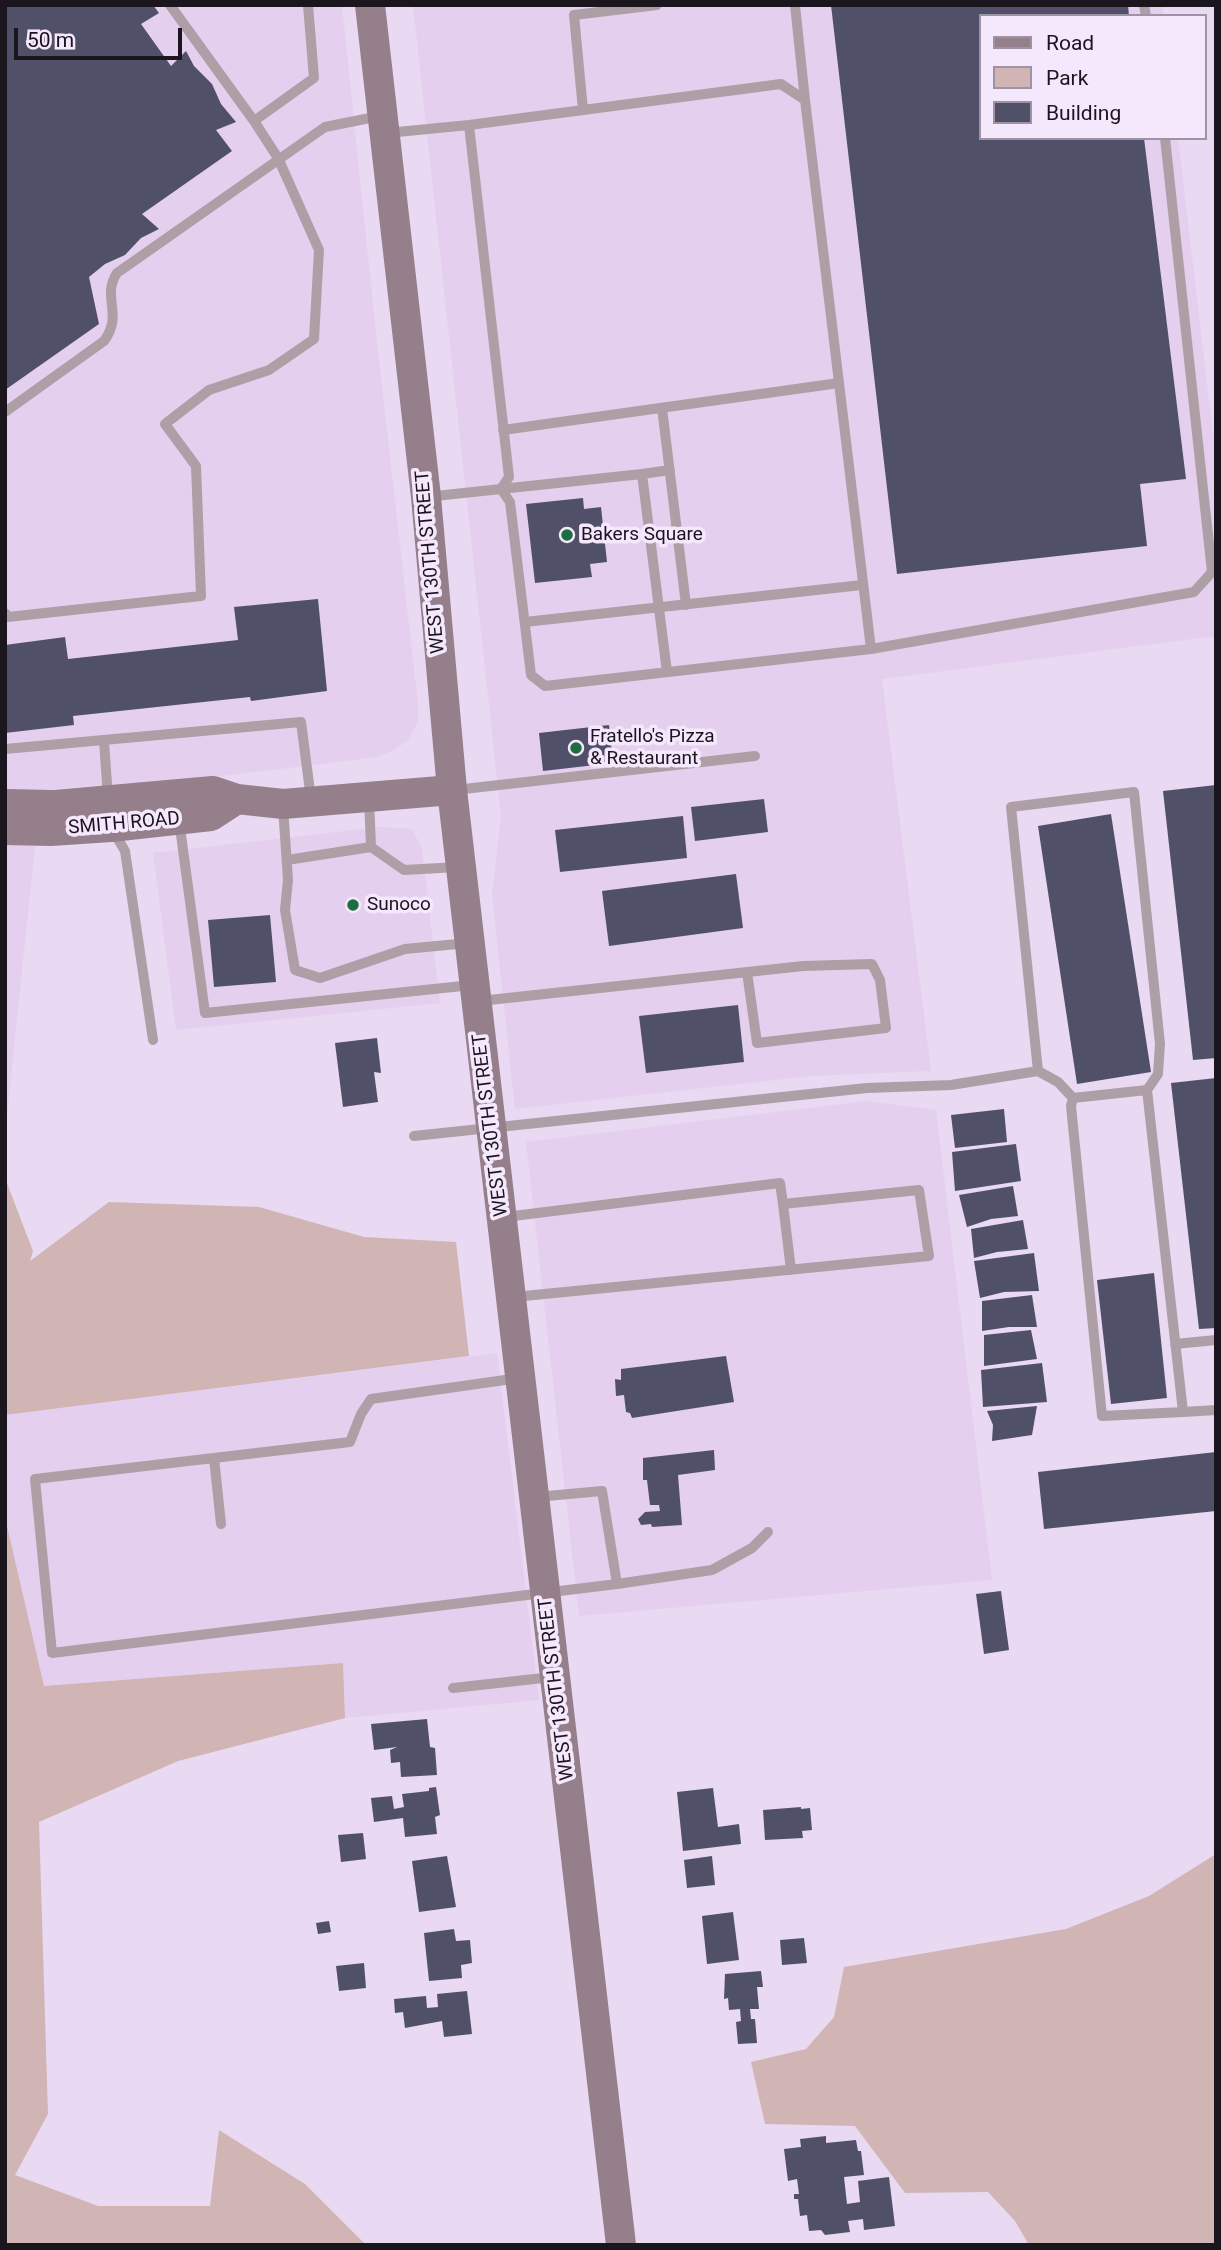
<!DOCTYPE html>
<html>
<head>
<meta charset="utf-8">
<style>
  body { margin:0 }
  #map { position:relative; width:1221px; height:2250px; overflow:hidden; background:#e9d9f2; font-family:Roboto,sans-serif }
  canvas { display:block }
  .frame { position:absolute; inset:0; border:7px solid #1b151e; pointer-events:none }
  .legend { position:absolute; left:979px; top:14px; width:228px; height:126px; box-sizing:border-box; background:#f5e7fc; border:2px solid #9e93a3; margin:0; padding:9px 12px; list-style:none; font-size:21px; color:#1b151e }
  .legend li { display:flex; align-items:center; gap:14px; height:35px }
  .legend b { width:35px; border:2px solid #9e93a3 }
  .scale { position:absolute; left:14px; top:28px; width:168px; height:32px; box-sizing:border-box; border:4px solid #1b151e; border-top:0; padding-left:9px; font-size:21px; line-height:24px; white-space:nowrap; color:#1b151e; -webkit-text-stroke:5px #f5e7fc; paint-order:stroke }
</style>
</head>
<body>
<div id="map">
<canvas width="1221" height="2250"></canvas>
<div class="frame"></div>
<ul class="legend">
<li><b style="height:9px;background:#957f8a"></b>Road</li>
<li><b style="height:19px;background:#d0b5b4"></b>Park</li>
<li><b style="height:19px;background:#505168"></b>Building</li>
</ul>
<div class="scale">50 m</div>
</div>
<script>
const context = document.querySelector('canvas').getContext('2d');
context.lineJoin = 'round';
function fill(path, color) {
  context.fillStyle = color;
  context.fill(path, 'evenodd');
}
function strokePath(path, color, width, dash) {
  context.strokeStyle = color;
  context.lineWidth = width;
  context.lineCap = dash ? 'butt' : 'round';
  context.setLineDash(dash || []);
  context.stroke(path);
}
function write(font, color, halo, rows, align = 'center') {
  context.font = font + ' Roboto,sans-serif';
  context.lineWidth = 7;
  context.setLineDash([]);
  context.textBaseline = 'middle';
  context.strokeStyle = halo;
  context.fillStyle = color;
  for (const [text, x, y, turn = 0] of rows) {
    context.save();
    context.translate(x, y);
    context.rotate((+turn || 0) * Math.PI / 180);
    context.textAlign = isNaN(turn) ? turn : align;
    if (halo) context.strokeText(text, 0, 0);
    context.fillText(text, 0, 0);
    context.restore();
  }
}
fill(new Path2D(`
  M5 5H342L376 333 418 704V722L407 741 394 750 377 757 215 777 52 789 5 790Z
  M413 5H1162L1164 16H981V138H1178L1216 459V636L882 679 931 1071 811 1076 515 1109 492 895 501 816Z
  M380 827 412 829 422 849 440 1003 176 1030 153 853Z
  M5 842 35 845 5 1136Z
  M867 1101 936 1110 992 1580 579 1616 526 1142Z
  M497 1353 539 1700 345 1718 343 1663 44 1686 5 1517V1415Z`), '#e4cfef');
fill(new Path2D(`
  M5 1178 33 1251 30 1261 109 1202 259 1207 364 1237 456 1242 469 1356 5 1415Z
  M5 1517 44 1686 343 1663 345 1718 178 1761 39 1822 48 2114 15 2175 98 2206H210L219 2130 305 2184 366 2245H5Z
  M1216 1854V2245H1029L1015 2221 988 2192 905 2193 855 2126 765 2124 751 2062 806 2049 834 2017 844 1967 1066 1929 1149 1896Z`), '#d0b5b4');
fill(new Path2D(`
  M5 5H153L159 13 141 24 171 66 186 51 194 66 212 84 221 104 236 122 216 130 232 151 142 214 159 229 141 238 125 255 105 264 89 277 99 324 5 390Z
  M831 5H1128L1129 16H981V138H1144L1186 479 1140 484 1147 546 897 574Z
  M583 498 584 509 601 507 607 562 590 564 592 577 535 583 526 504Z
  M318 599 327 691 251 701 250 697 73 716 74 725 5 733V645L65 637 68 659 238 640 234 607Z
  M609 725 613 763 543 771 539 733Z
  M1216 785V1058L1193 1060 1163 791Z
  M764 799 768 832 695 841 691 807Z
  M1111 814 1151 1072 1077 1084 1038 826Z
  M683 816 687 858 560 872 555 830Z
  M736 874 743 928 609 946 602 891Z
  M270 915 276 982 214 987 208 920Z
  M738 1005 744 1062 646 1073 639 1016Z
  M377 1038 381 1073 374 1072 378 1102 343 1107 335 1043Z
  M1216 1078V1328L1199 1329 1171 1083Z
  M1004 1109 1007 1142 955 1148 951 1115Z
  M1016 1144 1021 1181 955 1191 952 1152Z
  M1013 1186 1018 1216 991 1219 967 1227 959 1195Z
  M1023 1220 1028 1249 997 1252 974 1258 971 1229Z
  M1034 1253 1039 1291 1004 1292 980 1298 974 1261Z
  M1154 1273 1167 1398 1111 1404 1097 1280Z
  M1032 1295 1037 1327H1009L982 1331V1301Z
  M1031 1330 1037 1359 984 1366V1335Z
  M726 1356 734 1402 632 1418 630 1413 626 1412 624 1395 616 1396 615 1379 621 1380V1369Z
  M1042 1363 1047 1402 983 1407 981 1370Z
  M1037 1406 1032 1435 992 1441 993 1425 987 1411Z
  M714 1450 715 1470 678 1475 682 1525 652 1527 651 1524 641 1525 638 1519 645 1512 660 1511 659 1505H650L647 1480H643V1458Z
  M1216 1452V1511L1044 1529 1038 1472Z
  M1001 1591 1009 1650 984 1654 976 1594Z
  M427 1719 430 1747 435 1748 437 1775 401 1777 400 1762 391 1763 390 1750 397 1747 374 1750 371 1724Z
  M436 1787 440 1815 435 1817 437 1834 405 1837 403 1818 374 1822 371 1798 392 1796 394 1809 404 1807 402 1794 429 1791V1788Z
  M713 1788 718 1827 739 1824 741 1844 683 1851 677 1792Z
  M801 1807V1809L810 1808 812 1830 802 1831 803 1838 765 1840 763 1810Z
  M363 1833 366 1859 341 1862 338 1835Z
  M447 1856 456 1907 419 1912 412 1861Z
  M712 1856 715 1885 687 1888 684 1860Z
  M733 1912 739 1960 707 1964 702 1916Z
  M329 1921 331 1932 318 1934 316 1923Z
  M454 1929 456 1941 470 1940 472 1963 461 1965 462 1978 429 1981 424 1933Z
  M804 1938 807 1963 782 1965 780 1940Z
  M364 1963 366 1988 339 1991 336 1966Z
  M761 1971 763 1987H757L759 2009H750L751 2019H755L757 2043 738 2044 736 2022 741 2021 740 2009 729 2010 728 1998 724 1999 725 1974Z
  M467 1991 472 2034 444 2037 442 2021 405 2028 403 2012 395 2013 394 1999 426 1996 427 2008 438 2007 437 1994Z
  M826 2136V2143L856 2140 858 2151H861L864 2175 844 2177 847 2204 860 2202 858 2181 889 2177 895 2226 864 2230 863 2219 848 2221 850 2232 825 2235 821 2230 809 2231 807 2215 800 2216 798 2199H794V2194H799L797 2179 788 2181 784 2149 801 2147 800 2139Z`), '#505168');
strokePath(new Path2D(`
  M170 5 254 121
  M795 5 805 100
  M1144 5 1146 16
  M583 110 574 15 657 5
  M469 125 509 477 501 489 642 474 667 672
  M387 133 469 125 781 84 805 100 871 649 545 686 531 675 510 502 501 489 426 497
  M662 408 686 605
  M5 412 104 341C124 314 101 297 117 273L325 127 380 116
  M503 430 839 383
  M642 474 670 470
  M5 613 8 617 201 596 196 466 165 424 209 390 269 370 314 339 319 250 278 158 254 121 314 78 308 5
  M525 622 862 585
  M871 649 1194 592 1212 572 1165 138
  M104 741 108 798
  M5 749 301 722 311 799
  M455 790 755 756
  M283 807 288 880 285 910 295 970 320 978 405 949 468 943
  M179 820 205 1013 472 985
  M112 829 125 851 153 1040
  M371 847 404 870 458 867
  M287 860 371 847 369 798
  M480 1001 803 966 872 964 880 980 886 1028 757 1043 747 972
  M1073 1098 1147 1090
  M414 1136 867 1088 951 1085 1038 1071 1011 807 1134 792 1160 1044 1158 1074 1147 1090 1183 1412 1102 1416 1071 1106 1073 1098 1058 1082 1038 1071
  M505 1217 780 1183 783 1204
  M514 1297 929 1256 919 1190 783 1204 791 1270
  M1175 1344 1216 1340
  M519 1378 371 1399 361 1414 350 1442 35 1479 52 1653 617 1584 602 1491 536 1497
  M1183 1412 1216 1410
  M214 1458 221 1524
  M617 1584 712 1570 752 1548 768 1532
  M453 1688 552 1677`), '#ae9fa6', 10);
strokePath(new Path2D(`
  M370 5 426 497 452 790 621 2245
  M5 804 55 805 213 791 237 799 283 804 452 790
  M5 830 51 831 111 827 211 816 237 799`), '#957f8a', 30);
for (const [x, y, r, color] of [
  [567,535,7,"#1c6e40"],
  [576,748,7,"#1c6e40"],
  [353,905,7,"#1c6e40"]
]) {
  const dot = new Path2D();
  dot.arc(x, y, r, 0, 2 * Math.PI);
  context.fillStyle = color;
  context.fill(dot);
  strokePath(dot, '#f5e7fc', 2.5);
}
write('19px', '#1b151e', '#f5e7fc', [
  ["Bakers Square",581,535],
  ["Fratello's Pizza",590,737],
  ["& Restaurant",590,759],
  ["Sunoco",367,905]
], 'left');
write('19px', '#1b151e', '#f5e7fc', [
  ["WEST 130TH STREET",431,562,-95],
  ["SMITH ROAD",124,824,-5],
  ["WEST 130TH STREET",491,1125,-97],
  ["WEST 130TH STREET",557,1689,-97]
]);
</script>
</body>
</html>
